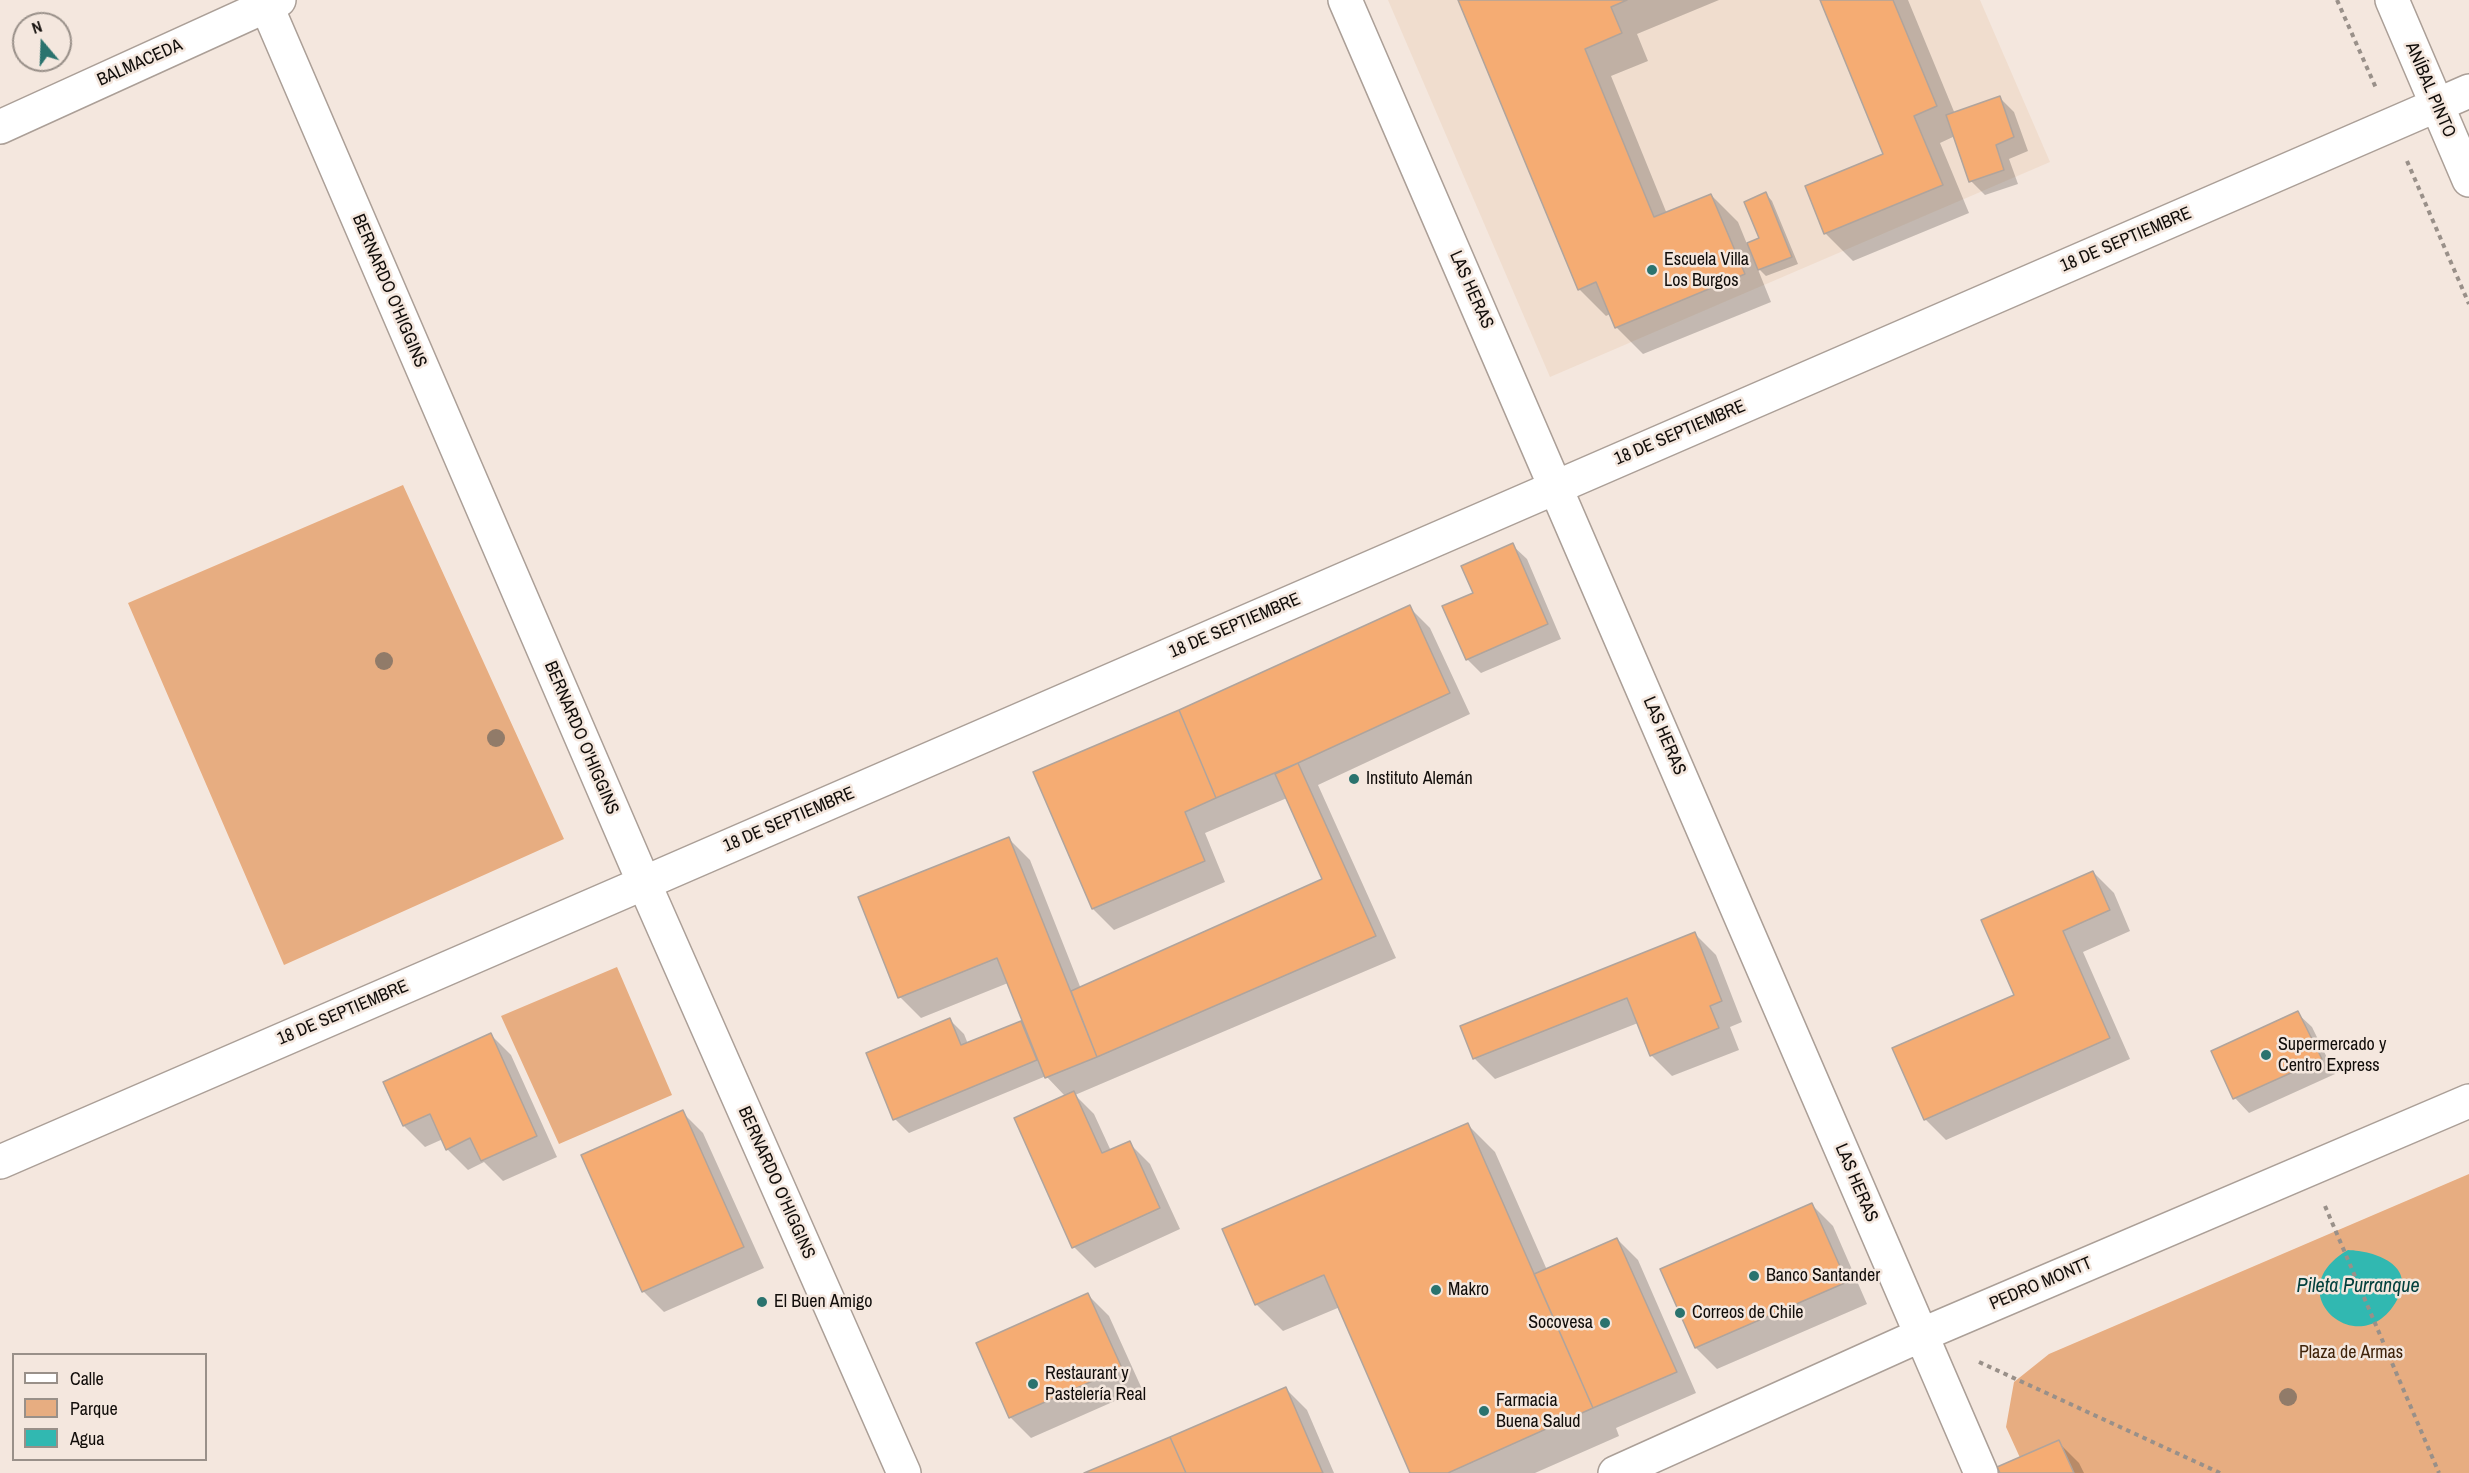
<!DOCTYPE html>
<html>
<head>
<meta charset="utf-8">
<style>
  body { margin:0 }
  #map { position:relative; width:2469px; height:1473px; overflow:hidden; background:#f4e7de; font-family:"Archivo Narrow",sans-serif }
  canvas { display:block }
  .legend { position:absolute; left:12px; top:1353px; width:195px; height:108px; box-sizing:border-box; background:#f4e7de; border:2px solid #999089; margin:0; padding:8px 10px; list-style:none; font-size:18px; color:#110d0a }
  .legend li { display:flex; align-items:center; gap:12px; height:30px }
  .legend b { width:30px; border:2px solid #999089 }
  .north { position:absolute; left:12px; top:12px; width:60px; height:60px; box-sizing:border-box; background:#f4e7de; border:2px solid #999089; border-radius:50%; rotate:341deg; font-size:16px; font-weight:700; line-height:24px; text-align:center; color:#110d0a }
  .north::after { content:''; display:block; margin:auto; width:21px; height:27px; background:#2a736e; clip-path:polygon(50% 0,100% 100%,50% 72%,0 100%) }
</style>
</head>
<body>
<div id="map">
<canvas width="2469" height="1473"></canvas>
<ul class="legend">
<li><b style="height:8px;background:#fff"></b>Calle</li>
<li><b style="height:16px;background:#e7ad81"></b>Parque</li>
<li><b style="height:16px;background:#31b8b1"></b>Agua</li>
</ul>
<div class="north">N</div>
</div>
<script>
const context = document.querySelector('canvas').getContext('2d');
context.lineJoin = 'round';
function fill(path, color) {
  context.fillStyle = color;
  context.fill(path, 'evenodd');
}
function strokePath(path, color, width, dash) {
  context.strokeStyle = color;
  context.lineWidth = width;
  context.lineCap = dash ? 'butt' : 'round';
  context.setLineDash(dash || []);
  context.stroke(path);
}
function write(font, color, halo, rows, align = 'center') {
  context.font = font + ' "Archivo Narrow",sans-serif';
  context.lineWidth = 5;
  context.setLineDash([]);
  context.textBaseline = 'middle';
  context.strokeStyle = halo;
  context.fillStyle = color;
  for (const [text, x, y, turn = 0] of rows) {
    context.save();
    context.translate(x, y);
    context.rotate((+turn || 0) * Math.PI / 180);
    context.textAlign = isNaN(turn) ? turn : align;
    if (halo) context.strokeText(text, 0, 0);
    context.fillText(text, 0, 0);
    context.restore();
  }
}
fill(new Path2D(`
  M1388 0H1980L2050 162 1550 377Z`), '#f0ddce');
fill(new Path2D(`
  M403 485 564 839 284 965 128 603Z
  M617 967 672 1095 559 1144 501 1016Z
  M2469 1174V1473H2027L2006 1427 2014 1382 2049 1354Z`), '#e7ad81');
fill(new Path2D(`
  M2348 1250C2375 1251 2417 1265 2397 1300 2361 1366 2275 1292 2348 1250Z`), '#31b8b1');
fill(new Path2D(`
  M1459 0H1719L1637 34 1648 61 1611 76 1667 214 1711 195 1738 222 1747 244 1761 238 1766 194 1772 201 1798 264 1766 276 1757 267 1771 302 1643 354 1616 327 1610 314 1606 316 1579 289Z
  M1821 0H1908L1955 114 2000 98 2014 112 2028 151 2009 159 2018 184 1985 195 1971 181 1955 136 1940 143 1969 213 1853 261 1826 234 1807 187 1885 155Z
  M1512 545 1527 559 1561 639 1481 673 1467 659 1475 594Z
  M1409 607 1430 628 1470 714 1318 785 1396 958 1075 1095 1094 1114 1111 1151 1129 1143 1150 1164 1180 1229 1095 1268 1074 1247 1065 1096 1046 1076 909 1133 895 1119 950 1020 964 1034 968 1044 1020 1023 1027 1029 1008 983 921 1018 900 997 1009 839 1030 860 1081 989 1324 880 1287 798 1205 833 1225 882 1114 930 1093 909 1179 712Z
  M2093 872 2114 893 2130 931 2083 952 2130 1059 1946 1140 1925 1119 2016 995Z
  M1695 934 1716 955 1742 1022 1730 1027 1739 1050 1672 1076 1651 1055 1638 1023 1495 1079 1474 1058Z
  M2297 1013 2312 1027 2335 1074 2249 1113 2235 1098 2213 1051Z
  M490 1034 511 1055 557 1157 503 1181 484 1162 468 1170 447 1149 443 1139 425 1147 404 1126 385 1083Z
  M682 1112 703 1133 764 1268 664 1312 643 1291Z
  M1468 1125 1495 1152 1547 1270 1617 1239 1638 1260 1696 1393 1616 1428 1619 1436 1535 1473H1411L1340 1307 1283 1331 1256 1304Z
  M1812 1205 1833 1226 1867 1304 1717 1369 1696 1348 1662 1270Z
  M1088 1295 1109 1316 1142 1389 1031 1438 1010 1417Z
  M1286 1389 1307 1410 1334 1473H1087Z
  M2058 1442 2079 1463 2084 1473H2001Z`), '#0003');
const building = new Path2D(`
  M1458 0H1627L1611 7 1622 33 1585 49 1654 217 1711 194 1745 274 1615 328 1596 282 1578 290Z
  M1820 0H1893L1937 106 1914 116 1943 185 1824 234 1805 186 1883 154Z
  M2000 96 2014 137 1996 145 2004 170 1969 182 1946 115Z
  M1766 192 1792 257 1758 270 1747 243 1759 238 1744 202Z
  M1513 543 1548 624 1466 660 1442 606 1473 593 1461 566Z
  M1410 605 1450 693 1298 763 1216 798 1179 710Z
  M1179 710 1216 798 1185 812 1205 861 1092 909 1033 772Z
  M1298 763 1376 936 1097 1057 1071 991 1322 879 1275 774Z
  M1009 837 1097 1057 1045 1078 997 958 898 998 858 897Z
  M2093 871 2110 910 2063 931 2110 1038 1924 1120 1892 1048 2014 995 1981 920Z
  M1695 932 1722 1001 1710 1006 1719 1028 1650 1056 1627 998 1473 1059 1460 1026Z
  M2298 1011 2322 1059 2233 1099 2211 1051Z
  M950 1018 961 1045 1021 1021 1037 1060 893 1120 866 1053Z
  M491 1033 537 1136 481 1161 470 1138 446 1150 430 1114 403 1126 383 1082Z
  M1074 1091 1102 1153 1130 1141 1160 1208 1072 1248 1014 1118Z
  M683 1110 744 1247 642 1292 581 1155Z
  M1468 1123 1593 1408 1448 1473H1410L1324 1275 1255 1305 1222 1229Z
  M1812 1203 1847 1282 1695 1348 1660 1269Z
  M1617 1238 1677 1372 1593 1408 1534 1274Z
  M1088 1293 1122 1368 1009 1418 976 1343Z
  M1286 1387 1323 1473H1186L1170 1437Z
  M1170 1437 1186 1473H1084Z
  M2059 1440 2074 1473H2000L1997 1467Z`);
fill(building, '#f5ac73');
strokePath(building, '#b0a49c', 1.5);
const street = new Path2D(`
  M2437 105 2469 91
  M0 127 279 0
  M0 1162 644 883 264 0`);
const secondary = new Path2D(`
  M1345 0 1981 1473
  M2392 0 2469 180
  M904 1473 644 883 2437 105
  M1615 1473 1921 1335 2469 1101`);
strokePath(street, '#ab9f97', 36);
strokePath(secondary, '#ab9f97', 36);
strokePath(new Path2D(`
  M2337 0 2376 88
  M2407 161 2469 304
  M2325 1206 2439 1473
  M1979 1362 2220 1473`), '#999089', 4, [4.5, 4.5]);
strokePath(street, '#fff', 33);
strokePath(secondary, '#fff', 33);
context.fillStyle = '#917b69';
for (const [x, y] of [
  [384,661],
  [496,738],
  [2288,1397]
]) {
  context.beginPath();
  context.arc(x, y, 9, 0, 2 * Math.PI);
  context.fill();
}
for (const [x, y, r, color] of [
  [1652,270,6,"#2a736e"],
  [1354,779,6,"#2a736e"],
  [2266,1055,6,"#2a736e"],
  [1754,1276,6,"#2a736e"],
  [1436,1290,6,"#2a736e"],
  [762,1302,6,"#2a736e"],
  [1680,1313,6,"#2a736e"],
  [1605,1323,6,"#2a736e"],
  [1033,1384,6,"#2a736e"],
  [1484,1411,6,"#2a736e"]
]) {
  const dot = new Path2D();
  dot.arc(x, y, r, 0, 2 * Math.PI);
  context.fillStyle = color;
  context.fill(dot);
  strokePath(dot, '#f4e7de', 2);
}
write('18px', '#110d0a', '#f4e7de', [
  ["BALMACEDA",140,63,-24],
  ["ANÍBAL PINTO",2430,90,67],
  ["18 DE SEPTIEMBRE",2126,240,-23],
  ["LAS HERAS",1471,290,66],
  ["BERNARDO O'HIGGINS",389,291,67],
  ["18 DE SEPTIEMBRE",1680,433,-23],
  ["18 DE SEPTIEMBRE",1235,626,-23],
  ["LAS HERAS",1664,736,67],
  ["BERNARDO O'HIGGINS",581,738,67],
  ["18 DE SEPTIEMBRE",789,820,-23],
  ["18 DE SEPTIEMBRE",343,1013,-23],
  ["BERNARDO O'HIGGINS",776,1183,66],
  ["LAS HERAS",1856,1183,67],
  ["PEDRO MONTT",2041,1284,-23]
]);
write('18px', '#110d0a', '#f4e7de', [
  ["Escuela Villa",1664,260],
  ["Los Burgos",1664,281],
  ["Instituto Alemán",1366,779],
  ["Supermercado y",2278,1045],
  ["Centro Express",2278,1066],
  ["Banco Santander",1766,1276],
  ["Makro",1448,1290],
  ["El Buen Amigo",774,1302],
  ["Correos de Chile",1692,1313],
  ["Socovesa",1593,1323,"right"],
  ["Restaurant y",1045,1374],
  ["Pastelería Real",1045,1395],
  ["Farmacia",1496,1401],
  ["Buena Salud",1496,1422]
], 'left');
write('18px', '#40230a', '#f4e7de', [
  ["Plaza de Armas",2351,1353]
]);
write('italic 20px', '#02403d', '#f4e7de', [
  ["Pileta Purranque",2358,1287]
]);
</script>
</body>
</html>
